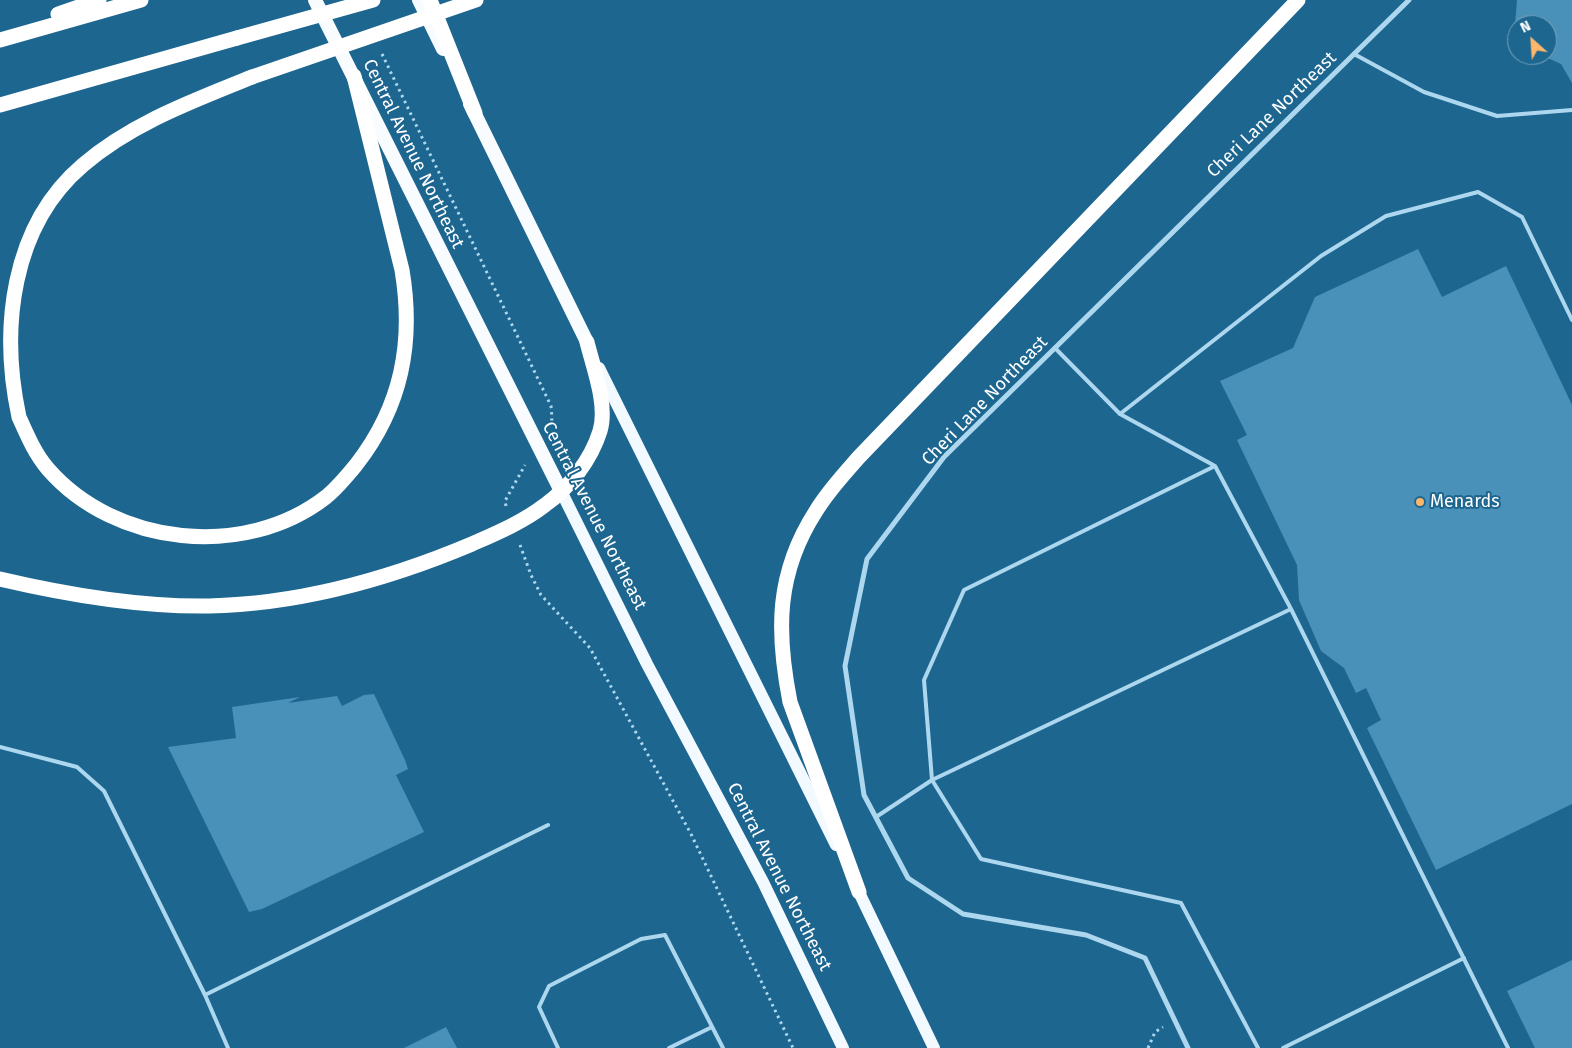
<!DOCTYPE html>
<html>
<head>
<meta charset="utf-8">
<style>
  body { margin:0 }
  #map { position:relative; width:1572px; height:1048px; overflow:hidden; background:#1d6690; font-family:"Fira Sans",sans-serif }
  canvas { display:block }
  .north { position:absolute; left:1507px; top:15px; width:50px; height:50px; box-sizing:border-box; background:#1d6690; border:1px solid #77a3bc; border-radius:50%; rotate:334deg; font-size:14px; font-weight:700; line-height:20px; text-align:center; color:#fff }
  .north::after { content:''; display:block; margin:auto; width:18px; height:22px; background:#fdb66a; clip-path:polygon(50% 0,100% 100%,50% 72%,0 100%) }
</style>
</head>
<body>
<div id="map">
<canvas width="1572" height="1048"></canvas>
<div class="north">N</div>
</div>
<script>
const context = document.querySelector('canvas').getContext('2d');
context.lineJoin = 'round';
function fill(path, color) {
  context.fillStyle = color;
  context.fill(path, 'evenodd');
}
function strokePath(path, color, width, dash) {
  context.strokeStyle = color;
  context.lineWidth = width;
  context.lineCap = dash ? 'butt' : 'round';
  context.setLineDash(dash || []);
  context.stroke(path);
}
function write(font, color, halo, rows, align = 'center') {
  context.font = font + ' "Fira Sans",sans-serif';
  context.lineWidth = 4;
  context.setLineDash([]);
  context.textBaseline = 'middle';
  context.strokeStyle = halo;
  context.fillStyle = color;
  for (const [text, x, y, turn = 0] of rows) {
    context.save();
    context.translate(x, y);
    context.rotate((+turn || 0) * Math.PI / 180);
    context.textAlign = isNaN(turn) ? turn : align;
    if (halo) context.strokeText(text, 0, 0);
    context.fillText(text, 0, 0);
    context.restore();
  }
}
fill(new Path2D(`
  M1517 0H1572V83L1561 64 1541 55H1547V25H1517V50H1513Z
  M1418 249 1442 297 1506 266 1572 405V804L1436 870 1367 728 1381 720 1366 688 1356 693 1344 668 1321 651 1299 600 1297 565 1237 440 1247 435 1220 381 1293 348 1315 297Z
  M374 694 405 760 408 769 396 775 424 832 262 909 249 912 168 747 236 738 232 707 300 697 288 703 337 696 342 706 364 695Z
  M1572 960V1048H1535L1507 991Z
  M446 1027 457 1048H404Z`), '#4a91b9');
strokePath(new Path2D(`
  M382 54 551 406 552 419 550 423
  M506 506 505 501 525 465
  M520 545 531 575 541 595 590 648 691 834 793 1048
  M1148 1048 1155 1032 1163 1027`), '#acd7ee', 3, [2.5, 4]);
strokePath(new Path2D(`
  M1354 54 1424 92 1497 116 1572 110
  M1120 414 1321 256 1386 216 1478 192 1522 217 1572 320
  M1215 466 964 590 924 680 932 780 981 859 1181 903 1258 1048
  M1291 609 1508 1048
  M0 747 77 767 104 791 205 995 228 1048
  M876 817 932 780 1291 609 1215 466 1120 414 1055 348
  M205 995 548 825
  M558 1048 539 1007 549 986 641 939 665 935 723 1048
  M669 1048 712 1027
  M1283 1048 1464 958`), '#acd7ee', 4);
strokePath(new Path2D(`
  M1188 1048 1145 958 1086 935 963 914 908 878 864 795 845 666 867 559 944 457 1409 0`), '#acd7ee', 5);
strokePath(new Path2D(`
  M599 368 836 845
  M561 491 647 664 763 882 843 1048
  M855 884 934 1048`), '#f3faff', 12);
strokePath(new Path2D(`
  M315 0 561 491
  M419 0 443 49
  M470 104 587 342`), '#f9fcff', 14);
strokePath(new Path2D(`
  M430 0 475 113
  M58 14 99 0
  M0 40 141 0
  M252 77C193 101 132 123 83 165 11 226 0 329 19 417 27 435 35 454 48 469 115 546 245 560 326 497 337 488 347 476 356 465 402 406 414 342 402 270L354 76
  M0 105 237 38
  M0 579C68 595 139 607 209 606 300 604 389 579 472 544 497 533 523 522 545 505 570 487 591 460 600 431 608 405 593 367 587 342
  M859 892 790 702C776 631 776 573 816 511 828 491 844 474 859 457L1298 0`), '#fff', 15);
strokePath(new Path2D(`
  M237 38 373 0
  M252 77 476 0`), '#fff', 15);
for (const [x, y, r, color] of [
  [1420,502,5,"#fdb66a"]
]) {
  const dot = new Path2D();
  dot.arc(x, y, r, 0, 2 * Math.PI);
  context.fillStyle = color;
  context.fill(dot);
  strokePath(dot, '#1d6690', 2);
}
write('18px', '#fff', '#1d6690', [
  ["Cheri Lane Northeast",1272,115,-44],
  ["Central Avenue Northeast",413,154,64],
  ["Cheri Lane Northeast",985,401,-46],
  ["Central Avenue Northeast",594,516,63],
  ["Central Avenue Northeast",779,877,63]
]);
write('18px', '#fff', '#1d6690', [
  ["Menards",1430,502]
], 'left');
</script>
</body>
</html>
